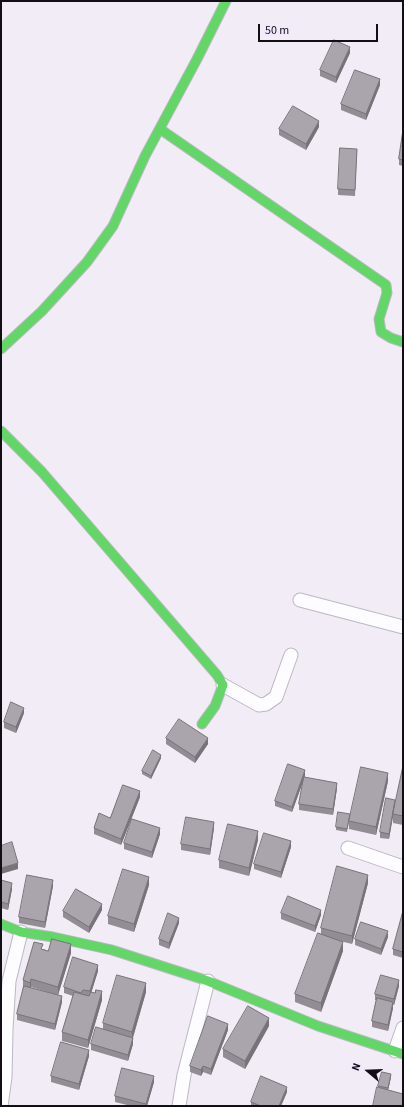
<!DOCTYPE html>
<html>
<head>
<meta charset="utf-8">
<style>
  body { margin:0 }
  #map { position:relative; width:404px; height:1107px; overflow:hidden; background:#f2ecf7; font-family:"Source Sans 3",sans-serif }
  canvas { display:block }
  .frame { position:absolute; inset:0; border:2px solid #120e15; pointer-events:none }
  .north { position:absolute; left:348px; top:1051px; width:40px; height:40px; -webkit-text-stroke:3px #f2e7fc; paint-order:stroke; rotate:289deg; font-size:11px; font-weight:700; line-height:16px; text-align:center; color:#120e15 }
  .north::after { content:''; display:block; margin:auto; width:14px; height:18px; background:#120e15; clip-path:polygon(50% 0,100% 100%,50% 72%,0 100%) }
  .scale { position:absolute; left:258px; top:24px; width:120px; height:18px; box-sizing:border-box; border:2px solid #120e15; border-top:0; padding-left:5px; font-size:12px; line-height:14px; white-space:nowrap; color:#120e15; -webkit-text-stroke:3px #f2e7fc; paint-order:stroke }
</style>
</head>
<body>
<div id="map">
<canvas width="404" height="1107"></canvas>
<div class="frame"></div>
<div class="north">N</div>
<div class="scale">50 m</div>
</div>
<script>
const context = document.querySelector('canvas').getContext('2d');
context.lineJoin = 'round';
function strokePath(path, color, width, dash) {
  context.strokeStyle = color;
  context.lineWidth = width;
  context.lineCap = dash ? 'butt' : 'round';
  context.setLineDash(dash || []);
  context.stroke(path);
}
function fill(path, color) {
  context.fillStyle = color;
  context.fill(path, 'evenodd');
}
const street = new Path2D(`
  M300 600 403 627
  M223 685 259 705 266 704 276 697 291 655
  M348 848 403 867
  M395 1051 403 1028
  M1 1106 5 1077 6 1029 9 981 21 932
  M179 1106 184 1075 208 981`);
const fast = new Path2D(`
  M160 129 386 285 387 293 379 319 381 332 391 338 403 342
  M1 349 42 311 87 262 113 226 145 156 197 59 226 1
  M1 431 42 472 217 675 223 685 215 706 202 724
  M1 924 21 932 53 937 112 950 208 981 318 1026 403 1054`);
strokePath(street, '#bdb8c1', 15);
strokePath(fast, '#bdb8c1', 11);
strokePath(street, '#fdfcfe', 13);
strokePath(fast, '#63d668', 9);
fill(new Path2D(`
  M350 53 336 83 320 76V70Z
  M380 85 366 120 341 110V104Z
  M319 127 306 150 279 135V129Z
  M403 130V166L399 165V159Z
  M357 149 355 196 338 195V189Z
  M24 713 16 733 4 728V722Z
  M166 738 208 744 195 763 166 744Z
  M161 758 151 779 142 774V771Z
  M403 766V825L393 823V814L389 839 380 838V832L395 806Z
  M305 776V777L337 788 333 815 299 810V804L303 782 292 812 275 806V801Z
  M388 781 376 835 349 829V821Z
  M140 797 121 845 94 834V828Z
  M350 817 347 832 336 830V827Z
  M214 828 210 855 181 850V844Z
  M160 834 152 858 124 849V843Z
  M258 840 249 876 219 868V860Z
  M291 847 281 878 254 869V864Z
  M1 880 12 889 8 910 1 908Z
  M368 883 352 944 340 941 343 951 321 1012 295 1002V994L321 934V928Z
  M149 885 134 932 108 924V916Z
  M53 886 45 928 19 923V917Z
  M102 910 89 933 63 917V911Z
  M403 911V958L393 955V949Z
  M281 913 321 915 315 932 281 919Z
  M179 923 169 949 159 945V939Z
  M388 937 381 955 355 945V939Z
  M43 949 48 951 71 953 58 995 62 1002 55 1030 17 1020V1014L23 989V980ZM31 987 54 994 31 988Z
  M98 971 91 992 102 1000 88 1048 62 1041V1032L73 996 64 993V987Z
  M399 986 394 1005H393V1008L388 1031 372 1027V1021L376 1000H375V994Z
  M146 992 133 1038V1044L128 1061 91 1050V1044L103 1029V1023Z
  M269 1026 245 1069 223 1057V1049Z
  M228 1030 211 1075 203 1072 201 1076 190 1072V1066Z
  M89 1056 79 1090 51 1082V1076Z
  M391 1077 388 1090 378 1087V1086Z
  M154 1082 147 1106H131L115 1102V1096Z
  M287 1092 281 1106H251V1102Z`), '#928d94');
fill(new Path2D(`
  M350 47V53L336 83V77Z
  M380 79V85L366 120V114Z
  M319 121V127L306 150V144Z
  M24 708V713L16 733V727Z
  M208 738V744L195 763V757Z
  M161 755V758L151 779V776Z
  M305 770V776L292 812V807Z
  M388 773V781L376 835V827Z
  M337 783V788L333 815V809Z
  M140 791V797L121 845V839Z
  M395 800V806L389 839V834Z
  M214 822V828L210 855V849Z
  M160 828V834L152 858V852Z
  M258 831V840L249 876V868Z
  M291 841V847L281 878V872Z
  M18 863V869L1 874V868Z
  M368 875V883L352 944V936Z
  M149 877V885L134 932V924Z
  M53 880V886L45 928V922Z
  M12 883V889L8 910V904Z
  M102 904V910L89 933V927Z
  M321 910V915L315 932V926Z
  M179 918V923L169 949V943Z
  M388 931V937L381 955V949Z
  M343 942V951L321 1012V1003Z
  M71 944V953L58 995V987Z
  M98 965V971L90 997V991Z
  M31 979V987L30 991V983Z
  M399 980V986L394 1005V999Z
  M146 983V992L132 1040V1032Z
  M102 991V1000L88 1048V1040Z
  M62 996V1002L55 1030V1024Z
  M393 1002V1008L388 1031V1025Z
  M269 1018V1026L245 1069V1061Z
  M228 1024V1030L211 1075V1069Z
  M133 1038V1044L128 1061V1055Z
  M89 1050V1056L79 1090V1084Z
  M203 1066V1072L201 1076V1070Z
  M391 1074V1077L388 1091V1088Z
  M154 1076V1082L147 1106H146Z
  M287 1087V1092L281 1106H279Z`), '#777378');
const building = new Path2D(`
  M334 40 350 47 336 77 320 70Z
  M355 70 380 79 366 114 341 104Z
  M293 106 319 121 306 144 279 129Z
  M403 130V160L399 159Z
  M340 148 357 149 355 190 338 189Z
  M11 702 24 708 16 727 4 722Z
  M179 719 208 738 195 757 166 738Z
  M153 750 161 755 151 776 142 771Z
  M288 764 305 770 292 807 275 801Z
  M403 766V816L393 814Z
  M361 767 388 773 376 827 349 821Z
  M304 777 337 783 333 809 299 804Z
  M123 785 140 791 121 839 94 828 99 813 110 818Z
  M386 798 395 800 389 834 380 832Z
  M338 812 350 814 347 829 336 827Z
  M186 817 214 822 210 849 181 844Z
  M132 819 160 828 152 852 124 843Z
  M228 824 258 831 249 868 219 860Z
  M264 833 291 841 281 872 254 864Z
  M12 842 18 863 1 868V846Z
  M337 866 368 875 352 936 321 928Z
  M123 869 149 877 134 924 108 916Z
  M27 875 53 880 45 922 19 917Z
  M1 880 12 883 8 904 1 902Z
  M76 889 102 904 89 927 63 911Z
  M288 896 321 910 315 926 281 913Z
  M403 911V952L393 949Z
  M168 913 179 918 169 943 159 939Z
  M361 922 388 931 381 949 355 939Z
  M318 933 343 942 321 1003 295 994Z
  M52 939 71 944 58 987 31 979 30 983 23 980 34 942 43 944 41 949 48 951Z
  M73 957 98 965 90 991 83 990 81 993 64 987Z
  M117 975 146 983 132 1032 103 1023Z
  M381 975 399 980 394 999 375 994Z
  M24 986 62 996 55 1024 17 1014Z
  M96 990 102 991 88 1040 62 1032 74 992 89 996 91 992 95 993Z
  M377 998 393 1002 388 1025 372 1021Z
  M248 1006 269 1018 245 1061 223 1049Z
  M208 1016 228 1024 211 1069 203 1066 201 1070 190 1066Z
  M96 1027 133 1038 128 1055 91 1044Z
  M61 1042 89 1050 79 1084 51 1076Z
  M122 1068 154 1076 146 1104 115 1096Z
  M382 1072 391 1074 388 1088 378 1086Z
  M261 1076 287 1087 279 1106H261L251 1102Z
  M377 1087 403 1094V1101L402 1106H373Z`);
fill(building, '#aaa4ac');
strokePath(building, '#777378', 1);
</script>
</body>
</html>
